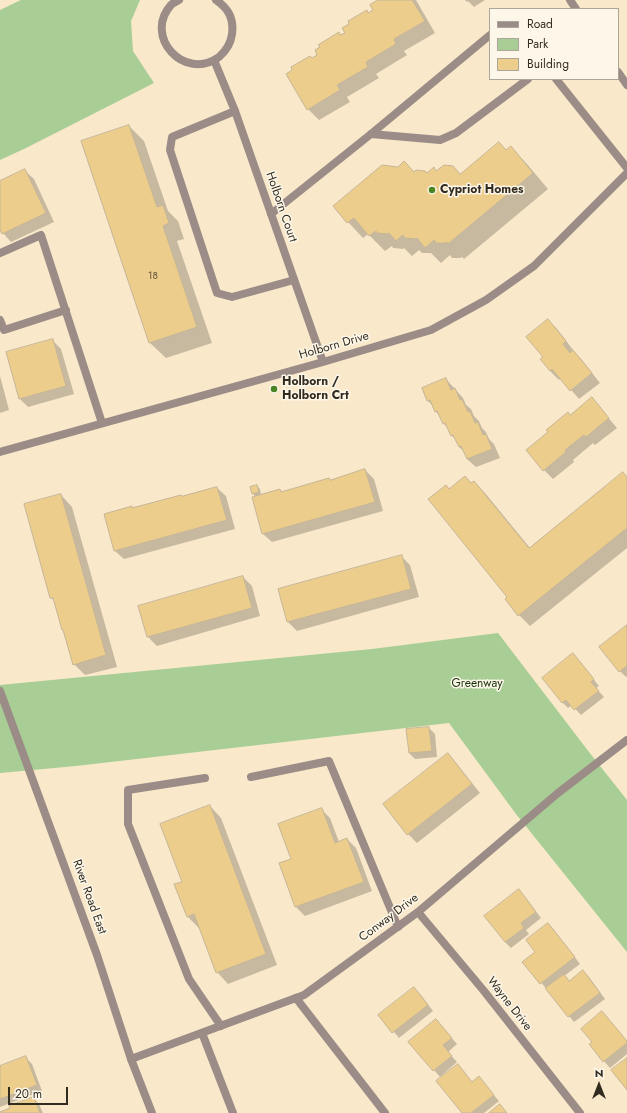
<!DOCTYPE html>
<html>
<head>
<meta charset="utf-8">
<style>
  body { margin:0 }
  #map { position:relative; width:627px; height:1113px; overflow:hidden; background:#f9e8c9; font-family:Jost,sans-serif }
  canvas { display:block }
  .legend { position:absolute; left:489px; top:8px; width:130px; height:72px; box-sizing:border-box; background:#fdf7ea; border:1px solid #aca699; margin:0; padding:5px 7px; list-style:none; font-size:12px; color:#322c20 }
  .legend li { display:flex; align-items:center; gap:8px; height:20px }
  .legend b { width:20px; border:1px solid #aca699 }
  .north { position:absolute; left:579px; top:1065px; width:40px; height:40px; -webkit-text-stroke:3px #fdf7ea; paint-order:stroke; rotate:0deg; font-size:11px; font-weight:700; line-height:16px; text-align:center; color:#322c20 }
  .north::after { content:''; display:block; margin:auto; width:14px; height:18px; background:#322c20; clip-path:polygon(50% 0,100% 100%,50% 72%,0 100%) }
  .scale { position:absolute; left:8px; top:1087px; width:60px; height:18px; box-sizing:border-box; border:2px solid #322c20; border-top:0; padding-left:5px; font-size:12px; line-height:14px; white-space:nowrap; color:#322c20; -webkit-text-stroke:3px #fdf7ea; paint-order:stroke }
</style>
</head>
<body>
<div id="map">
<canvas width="627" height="1113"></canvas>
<ul class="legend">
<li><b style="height:5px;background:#9b8c87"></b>Road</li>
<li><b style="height:11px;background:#a8ce96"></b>Park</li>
<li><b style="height:11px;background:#edcd8c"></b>Building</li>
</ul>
<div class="north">N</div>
<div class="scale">20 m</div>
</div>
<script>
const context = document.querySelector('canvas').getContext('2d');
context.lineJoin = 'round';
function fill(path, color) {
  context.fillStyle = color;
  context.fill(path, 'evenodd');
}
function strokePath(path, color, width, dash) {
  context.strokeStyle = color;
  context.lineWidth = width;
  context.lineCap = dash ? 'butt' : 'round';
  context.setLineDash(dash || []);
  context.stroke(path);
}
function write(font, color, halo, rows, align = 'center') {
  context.font = font + ' Jost,sans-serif';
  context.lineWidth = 3;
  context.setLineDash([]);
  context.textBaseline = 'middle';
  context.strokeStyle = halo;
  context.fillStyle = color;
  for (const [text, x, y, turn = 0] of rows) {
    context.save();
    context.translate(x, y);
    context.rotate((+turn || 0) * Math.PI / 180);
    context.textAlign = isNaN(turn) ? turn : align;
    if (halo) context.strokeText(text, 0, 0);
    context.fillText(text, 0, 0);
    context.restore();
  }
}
fill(new Path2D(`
  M21 0H140L131 21 133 51 154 83 26 148 0 160V10Z
  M498 633 589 752 627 800V952L516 814 449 723 76 766 0 773V685L372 649Z`), '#a8ce96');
fill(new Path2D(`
  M379 0H416L435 33 404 51 407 55 376 74 379 78 347 97 350 102 319 120 308 109 312 59 319 55 339 34 341 36 346 33 367 11 369 13 374 10Z
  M465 0H485L474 7 468 1 467 2Z
  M129 126 144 141 168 211 178 221 184 239 177 241 212 343 166 358 150 343 82 142Z
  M511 148 526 163 548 189 464 259 462 257 460 258H452L450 255 441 263 431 253H422L419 250 412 256 404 248 403 249 393 248 392 246 385 251 368 234 363 238 348 222 334 206 415 173 427 174 437 172 461 175 507 151Z
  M25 171 34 179 54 222 11 242 3 233 0 228V182Z
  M548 321 557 329 574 351H573L582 360 600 383 579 399 561 378 559 380 550 371 542 360 544 358Z
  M52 340 61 349 74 394 28 407 20 399Z
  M0 376 9 410 0 413Z
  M446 379 463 398 466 405 471 409 474 416 479 421 482 428 486 432 489 439 494 444 500 458 476 467 467 459 465 452 459 447 457 440 452 436 449 429 444 424 441 417 436 412 433 406 428 401 423 389Z
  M600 408 617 428 595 445 593 443 573 460 574 462 553 479 544 470 528 450 570 416Z
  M365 470 374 479 383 511 272 542 263 534 253 498 256 497 253 494 257 486 260 489 261 495 280 490 282 492 329 479 331 480Z
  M627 478V548L530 626 519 615 446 486 450 490 474 482 485 493 530 548Z
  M217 488 226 496 235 529 124 559 115 551 105 514 133 509Z
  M61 495 72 507 117 667 85 675 74 664 55 601 51 598Z
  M401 556 410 565 419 597 297 631 288 622 279 589Z
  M243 577 252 586 260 616 157 646 148 637 140 606Z
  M627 626V676L626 677 620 671Z
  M573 654 599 686 596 688 604 697 581 715 572 705 568 708 562 702Z
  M429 728 435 734 437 757 415 759 409 753Z
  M448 755 456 763 480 793 417 843 408 834Z
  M210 806 221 818 277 965 228 984 217 972 200 927 199 928 188 917 183 882Z
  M321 809 330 818 339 842 347 839 356 848 372 891 305 916 296 907 280 864 292 860Z
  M519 891 525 897 541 918 526 930 529 934 511 948 505 942Z
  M548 924 554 930 580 964 564 976 570 982 583 971 589 977 605 999 574 1022 524 962 537 952Z
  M420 994 433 1011 399 1038 380 1015Z
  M441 1026 457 1044 448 1052 457 1062 440 1077 410 1042Z
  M627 1042V1054L610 1068 590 1045Z
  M26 1058 32 1064 42 1091 0 1107V1068Z
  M479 1078 499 1101 484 1113H463L472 1083Z
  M33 1098 39 1104 43 1113H0Z`), '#0003');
const building = new Path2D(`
  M378 0H412L425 21 394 39 396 44 366 62 368 67 337 85 340 90 307 110 286 74 292 70 291 67 310 56 312 58 317 55 315 50 320 47 318 45 339 32 340 35 345 33 342 28 349 24 348 21 367 10 368 13 373 10 370 5Z
  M129 125 157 207 163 205 169 223 163 226 197 327 149 343 81 141Z
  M499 142 506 150 511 146 533 173 448 244 447 242 445 243H436L434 240 425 248 417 238 416 239 405 238 403 235 396 241 389 233 387 234 377 233 376 231 369 236 354 218 347 223 333 206 382 165 398 167 404 161 414 172 416 170 425 171 427 173 434 167 436 171 444 165 453 166 460 174Z
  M25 169 46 213 2 234 0 230V181Z
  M548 319 566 341 563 344 570 353 573 350 592 373 570 391 552 369 550 371 540 359 543 357 526 337Z
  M53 339 66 386 19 399 6 352Z
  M446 378 451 390 455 388 460 400 462 399 468 412 470 411 475 423 478 422 483 435 486 434 492 449 467 459 461 446 459 447 453 435 451 436 445 423 443 424 437 411 435 412 430 400 427 401 422 388Z
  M592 397 609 418 586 437 584 435 565 450 566 452 543 471 526 450 548 432 546 430 568 412 570 415Z
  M365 469 375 502 262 534 252 497 280 489 281 492 329 478 330 480Z
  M623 472 627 477V528L518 616 505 599 507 597 428 499 446 485 449 489 465 476 471 483 474 481 529 548Z
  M257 485 259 492 252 494 250 487Z
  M217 487 227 520 114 551 104 514 132 506V508L181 495 182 496Z
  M61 494 106 655 73 665 63 630H62L53 598H50L24 504Z
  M402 555 411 589 287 622 278 589Z
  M243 576 252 608 147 637 138 606Z
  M627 625V666L619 672 599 647Z
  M573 653 594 679 591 682 599 691 574 710 566 700 562 703 542 678Z
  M429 727 432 751 409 753 406 729Z
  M448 753 472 784 407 835 383 804Z
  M210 805 266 954 216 973 194 914 187 917 174 884 182 882 160 824Z
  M322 808 335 843 347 838 364 882 295 907 279 863 291 859 278 824Z
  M519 889 536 912 521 923 524 928 505 942 484 916Z
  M548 923 575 957 540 984 522 962 535 952 526 940Z
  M583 970 600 993 568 1017 545 988 564 974 569 981Z
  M414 987 428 1005 392 1033 378 1015Z
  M602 1011 627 1041V1043L603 1062 589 1044 592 1042 581 1029Z
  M436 1019 452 1038 443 1045 452 1056 433 1071 408 1042Z
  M26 1056 37 1085 0 1099V1066Z
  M627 1058V1090L611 1070Z
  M458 1064 472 1082 479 1076 494 1095 471 1113H462L436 1081Z
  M34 1097 40 1113H0V1112L10 1108 9 1106Z
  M500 1104 507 1113H489Z`);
fill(building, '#edcd8c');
strokePath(building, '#c5b597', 1);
strokePath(new Path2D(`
  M570 0 576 9
  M618 72 627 85
  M556 79 627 168
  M235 111 172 137 170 150 217 293 232 297 294 280
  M371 134 440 140 456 133 528 79
  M271 214 371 134 490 35
  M0 253 41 235 102 423
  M0 320 4 330 66 310
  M251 777 329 761 398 927
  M205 778 128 790V824L189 979 221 1026
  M296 998 385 1113
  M202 1033 233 1113`), '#9b8c87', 8);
strokePath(new Path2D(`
  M179 0C176 2 173 3 171 5 143 36 184 82 219 57 226 51 231 42 232 34 234 19 229 9 216 0
  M214 60 235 111 323 362
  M0 452 323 362 431 330 486 300 534 266 627 173
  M418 912 484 991 580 1113
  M131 1059 304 995 418 912 558 793 627 740`), '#9b8c87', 8);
strokePath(new Path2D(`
  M0 691 97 955 131 1059 152 1113`), '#9b8c87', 8);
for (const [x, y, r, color] of [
  [432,190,4,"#498522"],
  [274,389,4,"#498522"]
]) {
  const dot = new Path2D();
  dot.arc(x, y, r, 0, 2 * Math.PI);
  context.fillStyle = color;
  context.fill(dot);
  strokePath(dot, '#fdf7ea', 1.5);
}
write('10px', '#61543b', null, [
  ["18",153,277]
]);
write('bold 12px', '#322c20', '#fdf7ea', [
  ["Cypriot Homes",440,190],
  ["Holborn /",282,382],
  ["Holborn Crt",282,396]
], 'left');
write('12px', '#322c20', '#fdf7ea', [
  ["Holborn Court",281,207,71],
  ["Holborn Drive",334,346,-16],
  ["River Road East",89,897,70],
  ["Conway Drive",389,918,-37],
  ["Wayne Drive",509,1004,52]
]);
write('12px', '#1a340b', '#fdf7ea', [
  ["Greenway",477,684]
]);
</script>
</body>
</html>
